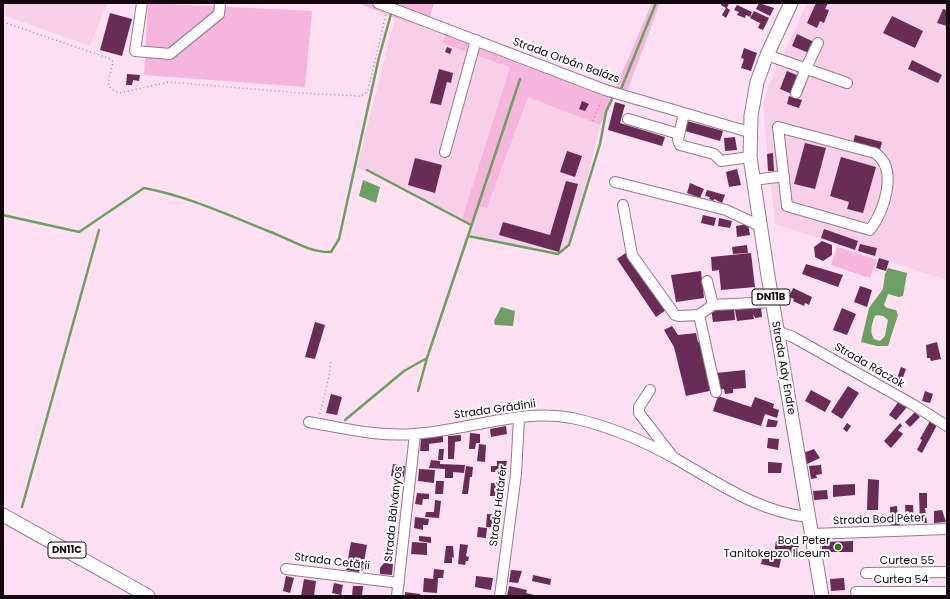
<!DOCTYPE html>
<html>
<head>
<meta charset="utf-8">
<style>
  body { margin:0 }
  #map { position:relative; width:950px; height:599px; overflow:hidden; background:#ffdff2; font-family:Poppins,sans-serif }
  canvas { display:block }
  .frame { position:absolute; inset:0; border:4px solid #12080e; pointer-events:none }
</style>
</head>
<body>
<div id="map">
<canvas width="950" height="599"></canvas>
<div class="frame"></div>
</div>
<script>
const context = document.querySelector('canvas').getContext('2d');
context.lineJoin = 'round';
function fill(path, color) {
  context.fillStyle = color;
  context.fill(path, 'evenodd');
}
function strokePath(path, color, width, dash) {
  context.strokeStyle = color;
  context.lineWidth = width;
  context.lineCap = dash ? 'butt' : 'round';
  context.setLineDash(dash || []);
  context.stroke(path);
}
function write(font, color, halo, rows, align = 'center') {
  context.font = font + ' Poppins,sans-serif';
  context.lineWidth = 4;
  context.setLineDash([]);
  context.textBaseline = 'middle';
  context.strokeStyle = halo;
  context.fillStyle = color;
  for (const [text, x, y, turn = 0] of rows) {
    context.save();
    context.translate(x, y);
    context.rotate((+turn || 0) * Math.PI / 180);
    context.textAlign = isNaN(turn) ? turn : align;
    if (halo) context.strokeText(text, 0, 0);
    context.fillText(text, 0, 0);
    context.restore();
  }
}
fill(new Path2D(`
  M3 3H107L90 46 3 15Z
  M807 3H947V280L775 224 763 107 768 87Z
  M395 18 445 34 443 43 510 67 462 219 357 167Z
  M528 97 600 125 572 241 559 252 468 236 477 206 487 208Z`), '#f7d0e7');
fill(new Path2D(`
  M148 3 312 11 305 87 144 75Z
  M358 3H434L430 17 616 87 652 3H660L627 92 616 88 600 125 528 97 487 208 477 206 472 224 462 219 510 67 442 43 445 34 395 18Z
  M837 247 877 260 870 278 831 265Z`), '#f5b5dc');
fill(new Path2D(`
  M363 180 380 187 376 203 359 196Z
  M888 268 907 273 903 296 899 297 888 294 884 305 887 308 896 310 898 315 888 346H877L861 342 869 308 883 289 885 274ZM877 315 883 316 888 320 885 336 880 341 874 339C869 332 872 323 875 316Z
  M501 307 515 311 513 326 495 325 494 321Z`), '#6c9f62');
strokePath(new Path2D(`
  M621 89 656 3
  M367 170 471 225
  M3 215 79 232 144 188C187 196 228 215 268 231 288 238 309 253 331 252L339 239 379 57 391 14
  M468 236 520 79
  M418 391 427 358 468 236 558 254 569 245 600 144 606 112 612 99
  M345 420 404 371 427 358
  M22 507 99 230`), '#6c9f62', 2.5);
fill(new Path2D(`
  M722 3H729L727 8 730 10 726 18 722 15 726 8 721 5Z
  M759 3 774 8 770 16 756 9Z
  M816 3H828L825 9 829 10 824 23 820 21 817 28 807 23Z
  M737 5 752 12 750 17 746 15 745 18 737 15 739 12 734 10Z
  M943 9 947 10V26L937 23Z
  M754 11 769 18 763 30 758 28 760 23 750 18Z
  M110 13 132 19 122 56 100 50Z
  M892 16 923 31 915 48 883 33Z
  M797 34 814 42 809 53 792 46Z
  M447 47 452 49 450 54 445 52Z
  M744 48 757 53 751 71 741 68 744 59 741 58Z
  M912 60 942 75 938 83 908 69Z
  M439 69 453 73 451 83 447 82 441 105 430 103Z
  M787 71 799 76 792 94 780 89Z
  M127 74 140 75 139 81 133 80 132 85H126Z
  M789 96 802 100 799 108 787 104Z
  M582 101 589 104 585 111 579 109Z
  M615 102 625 105 620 123 665 137 662 146 608 130Z
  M687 121 723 131 720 141 685 131Z
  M855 135 882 142 880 150 853 143Z
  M735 137 737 150 725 151 724 138Z
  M805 143 826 148 815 189 794 184Z
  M567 151 582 156 575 177 560 172Z
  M773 153 774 171H768L767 154Z
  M841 157 876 167 863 213 847 209 849 202 830 196Z
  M415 158 442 165 435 193 408 185Z
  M737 169 741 185 729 187 726 172Z
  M566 181 578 184 559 252 499 235 503 222 550 235Z
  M690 183 704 189 700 198 687 193Z
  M707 190 725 195 722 203 714 199V201L709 199 710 197 705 196Z
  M703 215 716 218 714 226 701 223Z
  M719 218 732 221 730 228 718 226Z
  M748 224 750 235 737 237 736 226Z
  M824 229 858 241 855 250 821 238Z
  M822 241 832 245V255L823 261 815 257 814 247Z
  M860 244 877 248 875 256 858 251Z
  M747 245 748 253 733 254 732 247Z
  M627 252 666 310 656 317 617 259Z
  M751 253 755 287 721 290 719 270 712 271 711 257Z
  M879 258 889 261 886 271 876 268Z
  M806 264 843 275 838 287 802 274Z
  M701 271 704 298 676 302 671 275Z
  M860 286 872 290 867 307 854 302Z
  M793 288 812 297 809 305 805 303 804 306 793 301 794 299 789 297Z
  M734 306 735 320 713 322 711 309Z
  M761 307 762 317 755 318 753 314 754 319 737 321 735 310Z
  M842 308 856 314 847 335 833 330Z
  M315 322 325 325 315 359 305 357Z
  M672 326 678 335 696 333 698 342 701 341 714 390 686 396 674 347 664 330Z
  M937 342 941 359 931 361 930 358H927L926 345Z
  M901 367 906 369 901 383 896 381Z
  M745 370 746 388 733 389V393L725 394 724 389 718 390 716 373Z
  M848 386 859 393 842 419 831 412Z
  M811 390 831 401 825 412 805 401Z
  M925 391 933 394 930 403 922 401Z
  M331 394 342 397 337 415 326 413Z
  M718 396 751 407 755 397 774 404 773 408 779 410 777 418 765 414 761 426 713 411Z
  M899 401 907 407 896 420 889 415Z
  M915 412 920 417 910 427 905 422Z
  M768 419 778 421 776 427H766Z
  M930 421 937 425 922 453 917 450 922 440 920 439Z
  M847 423 851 426 847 432 843 429Z
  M900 423 902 426 898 430 903 434 891 448 884 441Z
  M506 426 507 434 491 437 490 429Z
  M470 433 480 434V443H476L475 449H469Z
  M443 435V442L429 444V451H420L421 439Z
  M461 435V441L455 442 454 459H448V436Z
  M768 438 779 439 778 450 767 448Z
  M479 444 486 445 485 462 477 461Z
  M439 449H444L443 460H438Z
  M814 449 820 458 805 465 803 453Z
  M431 460 440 461V464L465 465 464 473 453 472V478H445V469L429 468Z
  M497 461H507L505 472H491V466H497Z
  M768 462 782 463 781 473H768Z
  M393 464 405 466 404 477 391 476Z
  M821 465 822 474 816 475 817 478 811 479 809 466Z
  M466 466 473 467 472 477H470L468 494H462Z
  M419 469 435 470 434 483 418 481Z
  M868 479 879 480 878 510H867Z
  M436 481H444L443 494H435Z
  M491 483 504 484 503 496H490Z
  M855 484V495L833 497V485Z
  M827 490 828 499 814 500 813 491Z
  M417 493 429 494V499H423L422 505 415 504Z
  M919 493H927V508H925L927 523H920Z
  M435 500 441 501 439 518 425 517 426 512H434Z
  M905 505H913L914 522 906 523Z
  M897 506 898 518H900V525H891L890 507Z
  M942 510 946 522 934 523V511Z
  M487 514 500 515 499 528 486 527Z
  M415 517 429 519 428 525H423V530L414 528Z
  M478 527 487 528 486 538 477 537Z
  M419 536 431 537V543L419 541Z
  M776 541 799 543 798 556 774 553Z
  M853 541V552H822V542Z
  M351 542 367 545 362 573 346 570Z
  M412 542 427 543V555L411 554Z
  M460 544 468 545 466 556 469 557 468 561H466L465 565 458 564Z
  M446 546H453L454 558 452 557V563H444Z
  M763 555 781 559 779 568 761 564Z
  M384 563 393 564 392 575 380 574V568Z
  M434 569 444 570 443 578H438L437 593 423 592 424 578 433 579Z
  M511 570 522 571 518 583 509 582Z
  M533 575 551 579 550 585 532 581Z
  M286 576 294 578 290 593 283 591Z
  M476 576 493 578 491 590 475 587Z
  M844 578 845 590 831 591 830 579Z
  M304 579 316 581 314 596H301Z
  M334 583 343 585 341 595 332 593Z
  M353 586H363L362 596 352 595Z
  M509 586 527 590 526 593 538 596H507Z
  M405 592 420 594V596H405Z`), '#692c56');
const minor = new Path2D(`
  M142 3 135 51 170 54 219 14 220 3
  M378 3 605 90 749 132
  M767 55 847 83
  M796 93 806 68 818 43
  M684 113 678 140 680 145 714 154 721 161 750 157
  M628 119 679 134
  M778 127 875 153C899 169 884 211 870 230L787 206Z
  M445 152 476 40
  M754 180 784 176
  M615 182 726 210 760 226
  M623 205 632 255 675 315 679 316 699 315 713 305 772 302
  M707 281 713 305
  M699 315 716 392
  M777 331 793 337 912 404 947 426
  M650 390 639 407V413L673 457
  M309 422C343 428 378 437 414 434 466 431 520 408 572 418 609 426 644 441 676 459 718 483 759 512 808 517
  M812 534 947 529
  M286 569 399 583
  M866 573 947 572
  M856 592H947
  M397 596 415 434
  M500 596 516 474 519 418`);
const major = new Path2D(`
  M791 3 767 55 757 82 751 116 750 157 768 276 822 596
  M3 515 148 596`);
strokePath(minor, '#96798b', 12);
strokePath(major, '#96798b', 15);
strokePath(new Path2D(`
  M3 22 111 59 113 62 108 83 111 89 119 93 169 82 300 93 359 96 365 94 368 90 386 14
  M593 121 602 99
  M320 414 329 376 331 361`), '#ad95a3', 1.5, [1, 3]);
strokePath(minor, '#fff', 10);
strokePath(major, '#fff', 13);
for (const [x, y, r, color] of [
  [838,547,4,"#2a751a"]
]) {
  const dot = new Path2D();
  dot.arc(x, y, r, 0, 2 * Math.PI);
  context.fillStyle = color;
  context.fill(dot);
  strokePath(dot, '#fff', 1.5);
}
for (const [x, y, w] of [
  [771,297,38],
  [67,550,38]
]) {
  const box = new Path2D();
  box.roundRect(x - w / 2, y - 8, w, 16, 3);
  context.fillStyle = '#fff';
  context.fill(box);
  strokePath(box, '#12080e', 1);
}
write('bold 10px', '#12080e', null, [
  ["DN11B",771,297],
  ["DN11C",67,550]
]);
write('11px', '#12080e', '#fff', [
  ["Strada Orbán Balázs",566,61,20],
  ["Strada Ráczok",869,366,30],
  ["Strada Ady Endre",783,368,80],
  ["Strada Grădinii",495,410,-8],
  ["Strada Határér",499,506,-83],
  ["Strada Bálványos",394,514,-84],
  ["Strada Bod Péter",879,520,-2],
  ["Curtea 55",907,561],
  ["Strada Cetății",332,562,7],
  ["Curtea 54",901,580]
]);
write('11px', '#12080e', '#fff', [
  ["Bod Peter",830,541],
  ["Tanitokepzo liceum",830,554]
], 'right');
</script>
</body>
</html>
